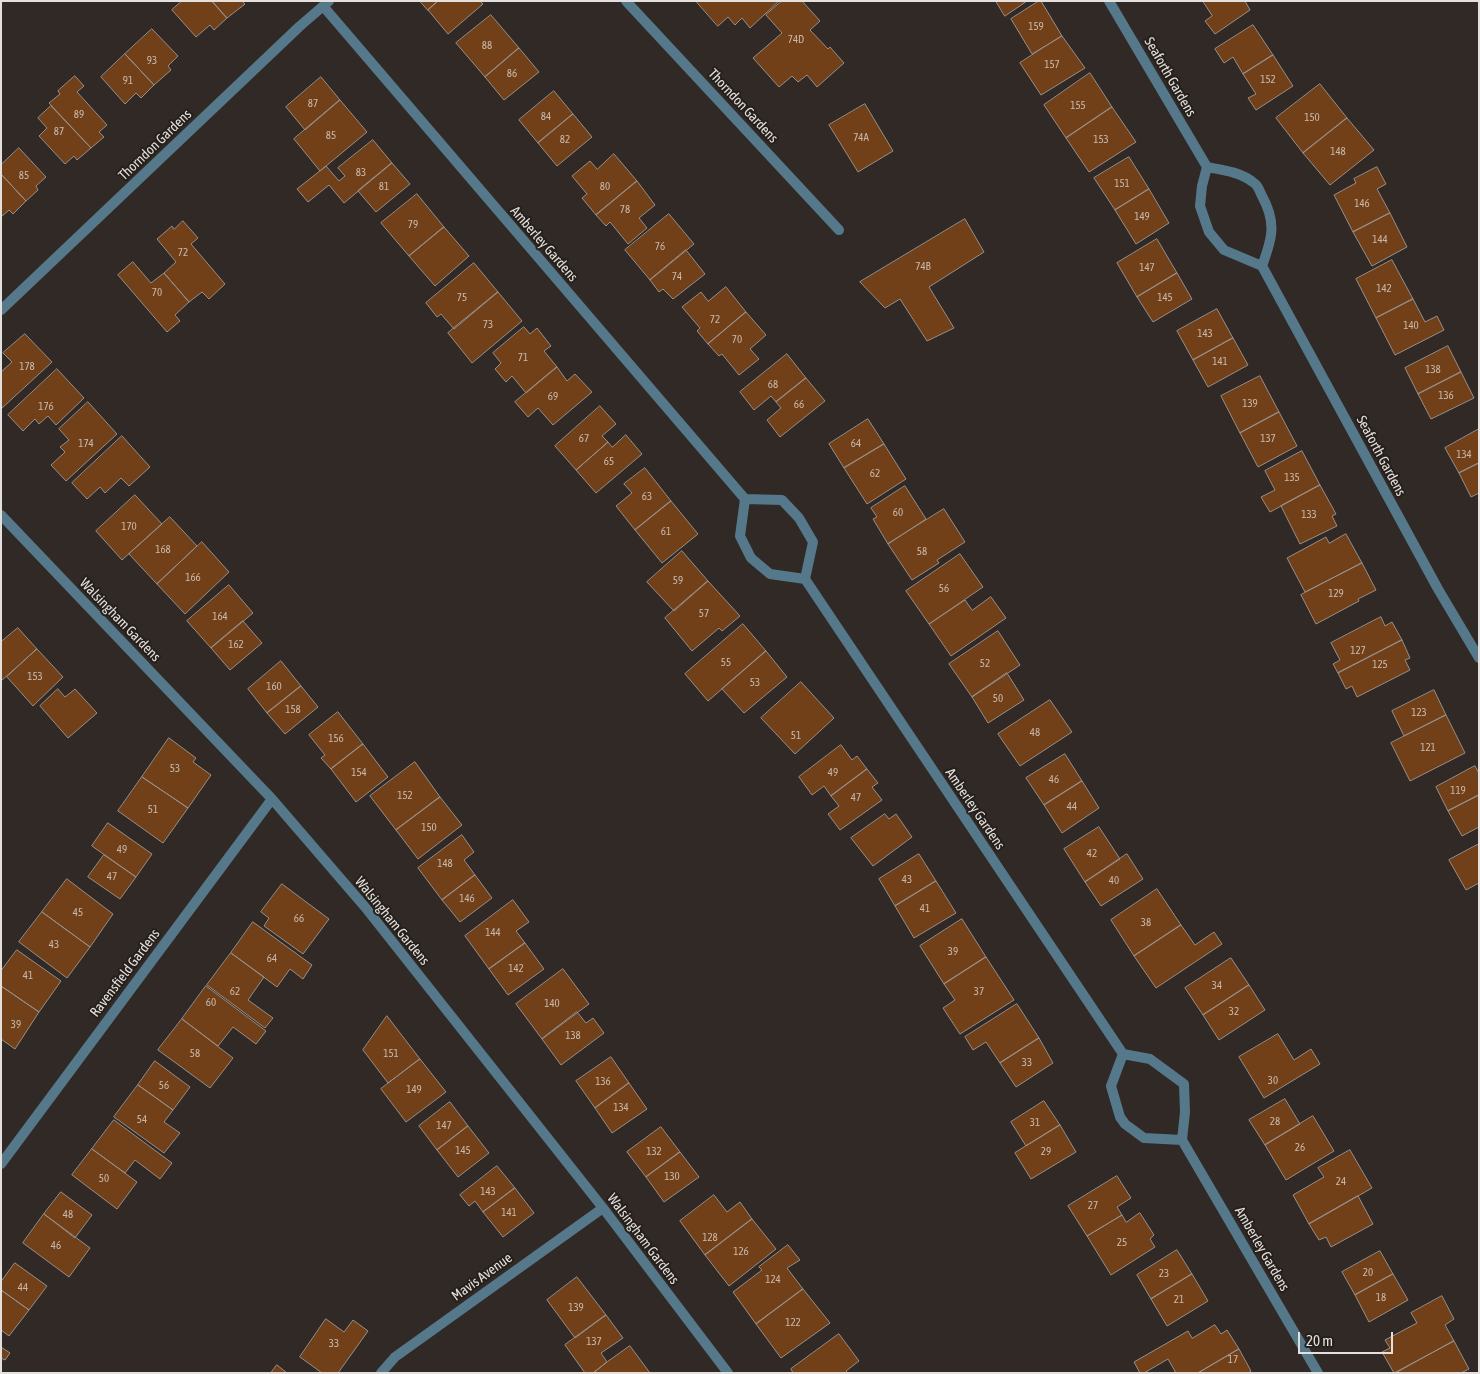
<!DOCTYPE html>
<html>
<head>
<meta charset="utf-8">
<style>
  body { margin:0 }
  #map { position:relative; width:1480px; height:1374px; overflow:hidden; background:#302925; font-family:"Asap Condensed",sans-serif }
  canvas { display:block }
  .frame { position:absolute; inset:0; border:2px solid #e4e0dd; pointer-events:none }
  .scale { position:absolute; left:1298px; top:1332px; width:95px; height:22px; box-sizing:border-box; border:2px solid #e4e0dd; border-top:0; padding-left:6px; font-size:15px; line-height:18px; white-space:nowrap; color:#e4e0dd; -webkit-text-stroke:4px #26201c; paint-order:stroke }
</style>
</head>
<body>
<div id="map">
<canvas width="1480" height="1374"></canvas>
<div class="frame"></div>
<div class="scale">20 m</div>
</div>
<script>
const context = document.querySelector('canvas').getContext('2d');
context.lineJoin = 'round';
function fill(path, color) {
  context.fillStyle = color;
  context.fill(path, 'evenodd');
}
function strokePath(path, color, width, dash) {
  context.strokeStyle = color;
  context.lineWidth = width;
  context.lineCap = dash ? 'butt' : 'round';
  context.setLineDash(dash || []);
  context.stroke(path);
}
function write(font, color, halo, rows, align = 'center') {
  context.font = font + ' "Asap Condensed",sans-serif';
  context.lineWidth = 4;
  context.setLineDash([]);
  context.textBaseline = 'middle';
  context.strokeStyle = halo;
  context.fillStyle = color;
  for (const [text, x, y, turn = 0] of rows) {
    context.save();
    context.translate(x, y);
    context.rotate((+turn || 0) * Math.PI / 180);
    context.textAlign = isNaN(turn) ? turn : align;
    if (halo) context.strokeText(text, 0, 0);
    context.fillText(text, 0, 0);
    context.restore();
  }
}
const building = new Path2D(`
  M182 1H212L227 18 214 30 210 25 196 37 172 10Z
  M212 1H242L245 4 227 18Z
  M420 1H438L428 10Z
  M438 1H480L483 4 448 34 428 10Z
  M696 1H779L750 28 742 18 735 25 728 17 718 26Z
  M782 1H802L820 21 810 30 828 49 830 47 844 63 817 87 807 75 798 82 792 76 779 87 753 58 782 33 766 15Z
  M996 1H1027L1005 16Z
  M1039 1H1041L1062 36 1032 54 1011 19Z
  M1203 1H1245L1250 10 1215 34 1205 21 1212 16Z
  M491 15 519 48 485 77 456 43Z
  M1253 25 1273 55 1243 74 1233 57 1224 63 1215 49Z
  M152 29 178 56 168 66 171 70 154 85 125 54Z
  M1062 36 1085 68 1041 95 1020 63Z
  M519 48 539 72 504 100 485 77Z
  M125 54 154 85 141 98 136 93 125 104 101 77Z
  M1273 55 1293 86 1256 110 1248 98 1256 94 1243 74Z
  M1090 73 1112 107 1066 138 1044 105Z
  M75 76 84 86 77 92 107 125 99 132 104 137 91 148 49 103 60 94 58 91Z
  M321 77 340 100 305 130 286 107Z
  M1320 84 1347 118 1303 153 1276 118Z
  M554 91 573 114 538 143 519 120Z
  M340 100 367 132 320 171 294 139Z
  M865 104 893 151 858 172 829 125Z
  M51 106 91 148 77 160 74 156 65 164 39 136 47 128 38 118Z
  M1112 107 1136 142 1089 172 1066 138Z
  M573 114 592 137 557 166 538 143Z
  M1347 118 1374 150 1330 185 1303 153Z
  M373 140 392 163 344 203 329 185 308 202 297 189 326 166 339 181 345 176 338 168Z
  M19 148 46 177 36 186 38 190 26 201 1 174V165Z
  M614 154 637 181 596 215 582 198 587 194 572 176 590 161 597 169Z
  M1129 157 1149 189 1115 210 1094 178Z
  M392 163 410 184 376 212 358 191Z
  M1377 167 1386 184 1377 189 1390 213 1353 232 1334 195 1356 183 1354 179Z
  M1 174 26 201 13 214 9 210 1 217Z
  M637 181 655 205 639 218 647 228 628 244 610 222 606 226 596 215Z
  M1149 189 1169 223 1136 244 1115 210Z
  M417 194 444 227 409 256 381 223Z
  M1390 213 1407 247 1372 266 1353 232Z
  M669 214 694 244 650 280 625 250Z
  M965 219 984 252 929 287 954 328 927 341 900 299 885 308 860 282Z
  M183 221 198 238 191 244 225 284 209 299 202 292 189 302 164 273 176 262 157 239 172 226 174 229Z
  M444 227 469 256 435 286 409 256Z
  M1157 239 1177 273 1137 297 1117 263Z
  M686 250 705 274 673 299 663 289 659 292 650 280Z
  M1392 260 1413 299 1376 318 1356 279Z
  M133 262 151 283 164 273 189 302 175 315 180 321 167 332 118 275Z
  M474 263 498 292 454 329 441 314 437 317 426 303Z
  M1177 273 1192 299 1153 322 1137 297Z
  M726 287 746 312 708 344 697 331 700 328 682 307 701 292 708 301Z
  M498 292 522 321 472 363 448 333Z
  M1413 299 1425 322 1437 316 1444 330 1395 355 1376 318Z
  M1217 309 1233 338 1193 360 1177 331Z
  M746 312 766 335 750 349 759 359 739 375 722 354 719 356 708 344Z
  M524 327 530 334 537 328 551 346 544 351 557 367 526 393 512 376 506 382 495 369 501 363 493 353Z
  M25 334 52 362 1 409V372L12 362 3 353Z
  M1233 338 1248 365 1208 387 1193 360Z
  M1448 346 1461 372 1418 394 1405 368Z
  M787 354 806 378 776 402 771 396 754 410 740 392Z
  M557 367 567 381 575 374 592 392 553 425 538 408 528 417 515 402Z
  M57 369 84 398 56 425 48 416 39 424 35 419 23 431 8 415Z
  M1461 372 1474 398 1431 419 1418 394Z
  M1260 376 1279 412 1240 433 1221 396Z
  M806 378 825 401 780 437 767 420 781 408 776 402Z
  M88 402 117 434 66 481 51 465 65 452 60 447 69 440 59 429Z
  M600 406 616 424 602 436 608 442 576 470 555 446Z
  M1279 412 1297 446 1258 467 1240 433Z
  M868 419 884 444 844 468 829 444Z
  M1479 429V463L1459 473 1445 448Z
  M626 435 642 454 596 493 576 470 608 442 612 447Z
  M122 436 150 467 129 486 121 478 105 493 100 487 87 499 72 483Z
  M884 444 906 479 867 504 844 468Z
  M1302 451 1320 485 1270 512 1261 497 1275 490 1265 471Z
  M1479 463V493L1471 497 1459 473Z
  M645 468 671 501 635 530 616 506 632 493 624 484Z
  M1320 485 1336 514 1332 516 1337 526 1300 544 1281 506Z
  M905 486 926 519 888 544 873 519 877 517 871 508Z
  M135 495 162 524 122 560 96 531Z
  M671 501 698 534 662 563 635 530Z
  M944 509 965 542 937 560 939 563 912 580 888 544Z
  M170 517 197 546 157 584 129 554Z
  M1346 534 1362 563 1305 592 1287 558 1326 537 1329 543Z
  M202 542 229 572 185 614 157 584Z
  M682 551 708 581 674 611 647 582Z
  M960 554 983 587 929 624 906 591Z
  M1362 563 1376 590 1358 599 1359 601 1316 624 1301 595Z
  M708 581 740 616 722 631 719 628 692 651 665 618Z
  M229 585 253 613 211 648 187 621Z
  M991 597 1006 618 951 656 929 624 965 600 972 610Z
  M1381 617 1385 626 1392 622 1402 640 1338 673 1333 664 1340 660 1331 643Z
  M243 621 262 643 230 670 211 648Z
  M743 624 766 651 708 701 685 674Z
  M18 628 37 649 1 681V642Z
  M998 631 1020 665 972 697 949 664Z
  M1402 640 1410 658 1405 660 1410 670 1357 697 1352 686 1346 689 1338 673Z
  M37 649 63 677 33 706 7 677Z
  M766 651 787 677 744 713 722 689Z
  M281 661 301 686 267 713 248 689Z
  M1007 673 1024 700 988 723 972 697Z
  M801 682 834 718 795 754 761 718Z
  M301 686 318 707 285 734 267 713Z
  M58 689 65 697 75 689 97 713 68 738 40 706Z
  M1434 690 1446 715 1404 736 1392 711Z
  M1050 700 1072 732 1020 766 998 734Z
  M338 712 363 744 331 769 321 758 325 755 309 735Z
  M1446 715 1465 753 1410 781 1391 743Z
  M169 738 196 758 193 762 211 775 188 808 142 777Z
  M363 744 388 777 356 802 331 769Z
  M841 745 852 760 857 756 867 769 831 796 824 786 812 795 799 777Z
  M1065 754 1082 781 1044 805 1026 778Z
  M415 762 440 797 396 830 370 796Z
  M1475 766 1479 773V795L1448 811 1436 787Z
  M867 769 878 783 872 787 882 800 840 830 828 814 839 806 831 796Z
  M142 777 188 808 163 843 118 811Z
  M1082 781 1099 808 1062 833 1044 805Z
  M1479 795V827L1462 836 1448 811Z
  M440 797 462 825 418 859 396 830Z
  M885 814 889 819 896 814 912 837 873 866 851 838Z
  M108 823 152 854 136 877 92 846Z
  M1099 827 1120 859 1085 882 1064 849Z
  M462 835 474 852 464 860 475 875 442 900 418 868Z
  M1479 844V883L1466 890 1449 860Z
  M919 854 936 881 895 906 879 879Z
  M1127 854 1143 879 1101 906 1085 882Z
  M104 855 136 877 120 899 88 877Z
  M475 875 492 898 460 922 442 900Z
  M67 879 113 914 90 947 42 912Z
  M936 881 956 913 914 938 895 906Z
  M282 884 329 919 303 954 264 926 269 918 261 912Z
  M1157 889 1181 925 1134 956 1111 920Z
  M513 900 529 922 516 931 525 943 489 969 465 936Z
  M42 912 90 947 67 978 19 942Z
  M962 919 986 957 944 984 920 946Z
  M253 922 312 965 303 979 290 969 277 987 231 953Z
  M1181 925 1195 945 1214 932 1222 944 1156 988 1134 956Z
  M525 943 544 969 508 995 489 969Z
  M17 950 61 981 39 1012 1 986V971Z
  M231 953 264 977 248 1000 273 1018 265 1028 207 985Z
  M986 957 1014 1000 960 1034 943 1008 955 1000 944 984Z
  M1231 958 1249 985 1203 1015 1185 988Z
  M563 969 589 1004 542 1039 516 1004Z
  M1249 985 1265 1010 1219 1040 1203 1015Z
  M1 986 39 1012 15 1049 1 1039Z
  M206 986 266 1031 256 1044 233 1027 218 1046 182 1019Z
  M1017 1004 1039 1038 1000 1063 986 1042 973 1050 965 1037Z
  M577 1012 586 1023 593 1018 604 1033 561 1065 542 1039Z
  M387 1016 420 1059 388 1083 363 1050Z
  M182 1019 233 1058 210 1088 158 1050Z
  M1278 1034 1294 1060 1311 1049 1320 1064 1264 1098 1239 1057Z
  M1039 1038 1053 1063 1016 1087 1000 1063Z
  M611 1057 629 1083 595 1108 576 1081Z
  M420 1059 446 1092 406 1122 381 1089Z
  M155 1061 190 1087 173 1110 138 1085Z
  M629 1083 647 1109 612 1133 595 1108Z
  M138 1085 173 1110 164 1122 180 1133 164 1153 114 1117Z
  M1285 1099 1300 1124 1265 1145 1249 1120Z
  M1044 1101 1060 1125 1026 1146 1011 1122Z
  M450 1102 468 1126 437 1150 419 1126Z
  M1313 1116 1334 1151 1286 1180 1265 1145Z
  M114 1120 172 1163 160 1179 135 1160 125 1173 92 1149Z
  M1060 1125 1076 1152 1031 1179 1015 1153Z
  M468 1126 489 1153 458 1177 437 1150Z
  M661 1127 680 1152 646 1177 627 1152Z
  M92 1149 137 1182 117 1209 72 1175Z
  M1350 1150 1372 1188 1309 1224 1293 1195 1324 1177 1318 1168Z
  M680 1152 699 1177 664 1202 646 1177Z
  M497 1166 515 1188 483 1212 475 1201 469 1206 460 1195Z
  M1117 1176 1131 1198 1117 1207 1122 1215 1087 1236 1068 1206Z
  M515 1188 534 1213 503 1237 483 1212Z
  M61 1192 92 1215 75 1238 44 1214Z
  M714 1195 727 1212 740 1202 752 1219 705 1255 680 1221Z
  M1358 1196 1373 1224 1331 1247 1326 1237 1319 1240 1309 1224Z
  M1140 1213 1154 1235 1150 1239 1155 1247 1111 1275 1087 1236 1122 1215 1126 1222Z
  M44 1214 90 1248 69 1277 23 1243Z
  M752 1219 776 1249 729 1286 705 1255Z
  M788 1245 800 1260 787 1268 803 1289 756 1324 733 1292 762 1270 759 1267Z
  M1177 1250 1192 1274 1151 1299 1137 1275Z
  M1380 1251 1393 1274 1355 1295 1342 1272Z
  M15 1263 47 1286 29 1310 1 1290V1282Z
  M1192 1274 1208 1301 1167 1326 1151 1299Z
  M1393 1274 1408 1300 1369 1322 1355 1295Z
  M577 1277 606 1315 575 1338 547 1300Z
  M803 1289 830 1323 781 1358 756 1324Z
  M1 1290 29 1310 9 1336 1 1330Z
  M1442 1296 1454 1319 1445 1325 1454 1341 1394 1373 1382 1352 1390 1348 1385 1340 1417 1323 1411 1313Z
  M606 1315 623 1338 601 1353 607 1362 593 1373H585L565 1345Z
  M326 1319 344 1332 353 1320 368 1331 338 1373H322L300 1357Z
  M1215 1325 1221 1334 1227 1330 1239 1349 1198 1373H1176L1168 1359 1144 1373H1140L1134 1362 1188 1331 1192 1338Z
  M839 1334 859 1361 846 1371 848 1373H793L791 1369Z
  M1454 1341 1469 1369 1461 1373H1396Z
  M630 1346 650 1373H593L607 1362Z
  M1 1347 10 1353 5 1360 1 1358Z
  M1239 1349 1251 1371 1248 1373H1198Z
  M277 1365 287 1373H271Z`);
fill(building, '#724018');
strokePath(building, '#978f8a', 1);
strokePath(new Path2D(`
  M626 1 839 230`), '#55788b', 10);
strokePath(new Path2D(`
  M1109 1 1207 167 1202 186 1200 206 1209 232 1224 250 1262 266 1438 589 1479 658
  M323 6 745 499 740 536 751 558 770 574 805 579
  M1207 167C1223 170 1241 172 1254 183 1258 185 1260 192 1262 196 1277 223 1272 239 1262 266
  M1 310 300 26 329 1
  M745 499 782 500 799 518 813 542 805 579 1123 1054 1150 1059 1184 1084 1185 1112 1182 1140 1318 1373
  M1 515 272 799 365 907 603 1208 728 1373
  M1123 1054 1111 1086 1120 1117 1125 1124 1144 1138 1182 1140
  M1 1164 272 799
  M381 1373 395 1357 603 1208`), '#55788b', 10);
write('11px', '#c8b8ac', null, [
  ["159",1036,27],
  ["74D",796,40],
  ["88",487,46],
  ["93",152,61],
  ["157",1052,65],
  ["86",512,74],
  ["152",1268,80],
  ["91",128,81],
  ["87",313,104],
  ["155",1078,106],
  ["89",79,115],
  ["84",546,117],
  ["150",1312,118],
  ["87",59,132],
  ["85",331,136],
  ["74A",861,138],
  ["82",565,140],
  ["153",1101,140],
  ["148",1338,152],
  ["83",361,173],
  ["85",24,176],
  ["151",1122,184],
  ["81",384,187],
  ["80",605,187],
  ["146",1362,204],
  ["78",625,210],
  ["149",1142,217],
  ["79",413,225],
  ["144",1380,240],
  ["76",660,247],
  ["72",183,253],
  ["74B",923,267],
  ["147",1147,268],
  ["74",677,277],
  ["142",1384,289],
  ["70",157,293],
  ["75",462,298],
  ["145",1165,298],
  ["72",715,320],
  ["73",488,325],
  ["140",1411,326],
  ["143",1205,334],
  ["70",737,340],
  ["71",523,358],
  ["141",1220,362],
  ["178",27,367],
  ["138",1433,370],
  ["68",773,385],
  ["136",1446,396],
  ["69",553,397],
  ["139",1250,404],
  ["66",799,405],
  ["176",46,407],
  ["67",584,439],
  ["137",1268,439],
  ["174",86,444],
  ["64",856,444],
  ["134",1464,455],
  ["65",609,462],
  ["62",875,474],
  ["135",1292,478],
  ["63",647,497],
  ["60",898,513],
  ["133",1309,515],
  ["170",129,527],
  ["61",666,532],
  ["168",163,550],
  ["58",922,552],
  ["166",193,578],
  ["59",678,581],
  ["56",944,589],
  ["129",1336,594],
  ["57",704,614],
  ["164",220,617],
  ["162",236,645],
  ["127",1358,651],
  ["55",726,663],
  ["52",985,664],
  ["125",1380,665],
  ["153",35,677],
  ["53",755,683],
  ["160",274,687],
  ["50",998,699],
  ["158",293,710],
  ["123",1419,713],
  ["48",1035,733],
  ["51",796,736],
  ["156",336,739],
  ["121",1428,748],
  ["53",175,769],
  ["154",359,773],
  ["49",833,773],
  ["46",1054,780],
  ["119",1458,791],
  ["152",405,796],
  ["47",856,798],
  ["44",1072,807],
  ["51",153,810],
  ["150",429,828],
  ["49",122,850],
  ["42",1092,854],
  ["148",445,864],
  ["47",112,877],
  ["43",907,880],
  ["40",1114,881],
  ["146",467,899],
  ["41",925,909],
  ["45",78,913],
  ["66",299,919],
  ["38",1146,923],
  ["144",493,933],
  ["43",54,945],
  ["39",953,952],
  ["64",272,959],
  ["142",516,969],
  ["41",28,976],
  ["34",1217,986],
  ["62",235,992],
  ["37",979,992],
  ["60",211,1003],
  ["140",552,1004],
  ["32",1234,1012],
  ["39",16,1025],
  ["138",573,1036],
  ["58",195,1054],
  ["151",391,1054],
  ["33",1027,1063],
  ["30",1273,1081],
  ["136",603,1082],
  ["56",164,1086],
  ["149",414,1090],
  ["134",621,1108],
  ["54",142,1120],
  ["28",1275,1122],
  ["31",1035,1123],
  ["147",444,1126],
  ["26",1300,1148],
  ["145",463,1151],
  ["132",654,1152],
  ["29",1046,1152],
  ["130",672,1177],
  ["50",104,1179],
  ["24",1341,1182],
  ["143",488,1192],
  ["27",1093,1206],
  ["141",509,1213],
  ["48",68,1215],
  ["128",710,1238],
  ["25",1122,1243],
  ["46",56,1246],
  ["126",741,1252],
  ["20",1368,1273],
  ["23",1164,1274],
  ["124",773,1280],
  ["44",23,1288],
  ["18",1381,1298],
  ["21",1179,1300],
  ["139",576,1308],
  ["122",793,1323],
  ["137",594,1342],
  ["33",334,1344],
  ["17",1233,1360]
]);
write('14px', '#e4e0dd', '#26201c', [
  ["Seaforth Gardens",1170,77,60],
  ["Thorndon Gardens",743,106,47],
  ["Thorndon Gardens",155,145,-44],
  ["Amberley Gardens",544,244,49],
  ["Seaforth Gardens",1381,456,62],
  ["Walsingham Gardens",120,620,46],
  ["Amberley Gardens",975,809,56],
  ["Walsingham Gardens",392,921,51],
  ["Ravensfield Gardens",125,973,-53],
  ["Walsingham Gardens",643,1239,53],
  ["Amberley Gardens",1262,1249,60],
  ["Mavis Avenue",482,1277,-36]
]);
</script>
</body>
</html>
